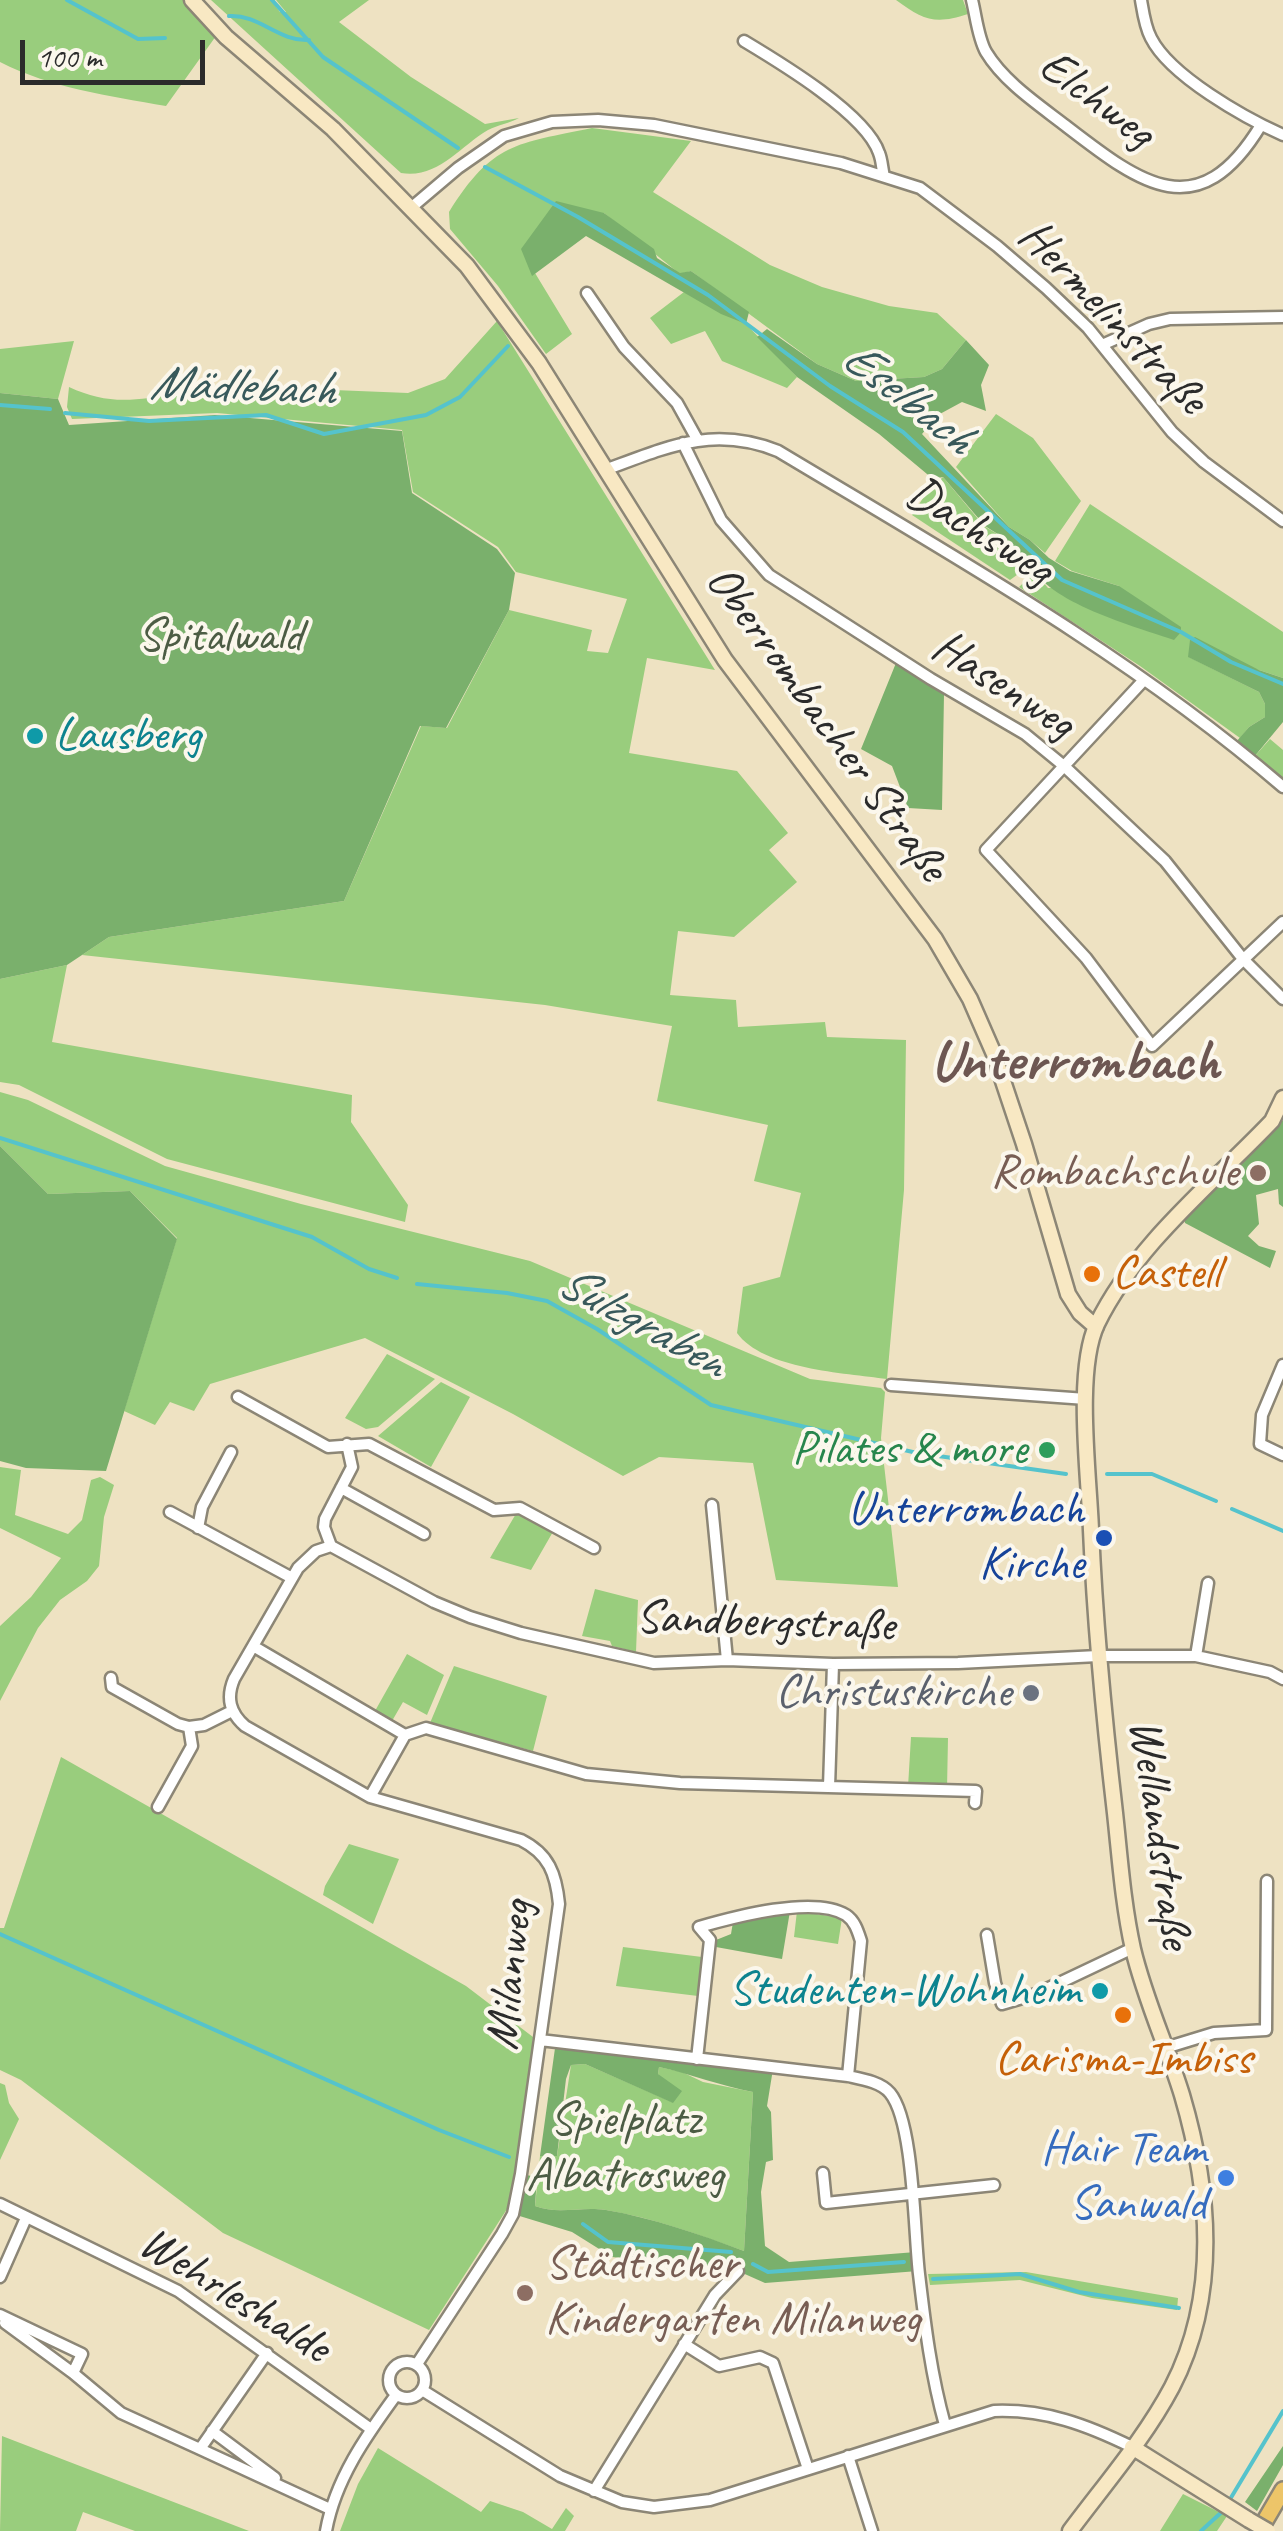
<!DOCTYPE html>
<html>
<head>
<meta charset="utf-8">
<style>
  body { margin:0 }
  #map { position:relative; width:1283px; height:2531px; overflow:hidden; background:#eee2c2; font-family:Caveat,sans-serif }
  canvas { display:block }
  .scale { position:absolute; left:20px; top:40px; width:185px; height:45px; box-sizing:border-box; border:5px solid #2b2b2b; border-top:0; padding-left:12px; font-size:30px; line-height:35px; white-space:nowrap; color:#2b2b2b; -webkit-text-stroke:8px #fbf7ec; paint-order:stroke }
</style>
</head>
<body>
<div id="map">
<canvas width="1283" height="2531"></canvas>
<div class="scale">100 m</div>
</div>
<script>
const context = document.querySelector('canvas').getContext('2d');
context.lineJoin = 'round';
function fill(path, color) {
  context.fillStyle = color;
  context.fill(path, 'evenodd');
}
function strokePath(path, color, width, dash) {
  context.strokeStyle = color;
  context.lineWidth = width;
  context.lineCap = dash ? 'butt' : 'round';
  context.setLineDash(dash || []);
  context.stroke(path);
}
function write(font, color, halo, rows, align = 'center') {
  context.font = font + ' Caveat,sans-serif';
  context.lineWidth = 8;
  context.setLineDash([]);
  context.textBaseline = 'middle';
  context.strokeStyle = halo;
  context.fillStyle = color;
  for (const [text, x, y, turn = 0] of rows) {
    context.save();
    context.translate(x, y);
    context.rotate((+turn || 0) * Math.PI / 180);
    context.textAlign = isNaN(turn) ? turn : align;
    if (halo) context.strokeText(text, 0, 0);
    context.fillText(text, 0, 0);
    context.restore();
  }
}
fill(new Path2D(`
  M0 0H183L216 36 166 106C109 96 51 88 0 62Z
  M211 0H271L280 12H286L276 0H369L339 22 411 77 485 124 519 118C510 123 498 125 488 130 459 147 438 179 401 173Z
  M896 0H963L968 14C935 25 923 20 896 0Z
  M592 128 691 141 653 192 770 265 822 287 889 306 937 313 966 340 942 369 924 377 856 381 817 364 691 271 680 274 604 213 535 273 572 334 546 354 498 286 450 229 449 212C493 142 516 144 592 128Z
  M684 292 746 324 797 377 787 388 722 361 705 331 671 344 650 318Z
  M497 321 715 670 647 658 629 753 737 771 788 833 769 850 797 882 734 937 678 931 670 995 736 1000 738 1027 825 1022 827 1037 906 1040 904 1190 887 1379C844 1373 763 1369 737 1333L743 1287 780 1277 801 1193 754 1181 768 1125 657 1101 672 1026 545 1005 82 955 109 937 344 901 421 726 447 728 509 610 592 630 587 651 608 653 627 599 516 572 498 547 413 492 402 430 217 413 72 419 67 407 69 387C97 400 119 402 149 398L160 383 408 393 445 379Z
  M74 341 58 399 0 393V349Z
  M996 414 1033 438 1081 501 1045 553 1030 540 1009 527 956 467Z
  M943 477 984 526 1004 538 1012 555 1032 564 1010 580 912 515 927 492Z
  M1090 504 1283 632V678L1259 670 1189 657 1259 692 1265 704V717L1249 727 1240 738 1140 666 1019 587 1035 572 1048 588 1119 586 1072 571 1055 561Z
  M1270 739 1283 750V781L1254 757Z
  M67 965 52 1042 352 1095 351 1122 408 1205 405 1222 167 1159 19 1085 0 1082V979Z
  M0 1092 28 1100 165 1166 301 1204 530 1261 810 1379 881 1388 885 1392 881 1438 898 1587 776 1580 753 1463 659 1457 623 1476 513 1414 365 1338 210 1384 194 1411 170 1402 155 1425 124 1411 177 1238 130 1191 48 1194 0 1146Z
  M387 1354 435 1379 378 1427 366 1429 345 1418Z
  M441 1382 470 1397 431 1467 378 1436Z
  M0 1467 21 1470 15 1515 68 1534 82 1520 91 1480 100 1477 114 1485 104 1517 99 1566 87 1581 60 1600 38 1628 0 1701V1626L31 1597 61 1558 0 1528Z
  M517 1512 554 1530 531 1570 490 1558Z
  M595 1589 638 1600 636 1652 612 1646 610 1641 582 1636Z
  M407 1654 444 1675 427 1715 403 1702 392 1721 375 1711Z
  M454 1666 547 1696 533 1751 430 1723Z
  M911 1737 948 1738 947 1789 908 1787Z
  M61 1757 466 1986 533 2037 524 2128 509 2206 429 2330 223 2233 21 2080 0 2070V1928H4Z
  M349 1844 399 1859 373 1924 323 1895 325 1886Z
  M797 1911 842 1918 838 1944 794 1937Z
  M623 1947 702 1957 698 1996 616 1986Z
  M585 2064 672 2102 658 2074 659 2067 682 2072 703 2082 753 2092 744 2251C699 2235 654 2218 606 2210 581 2206 559 2215 535 2206L540 2156H557L571 2065Z
  M0 2083 5 2085 9 2103 19 2119 0 2160Z
  M1026 2272 1178 2298 1177 2310 1092 2298 1020 2280 930 2285 928 2274Z
  M2 2436 249 2531H135L83 2512 76 2531H0Z
  M378 2448 481 2512 490 2501 523 2512 552 2529 566 2508 574 2516 565 2531H340L358 2484Z
  M1183 2494 1227 2516 1217 2531H1160Z`), '#99cd7d');
fill(new Path2D(`
  M556 201 604 213 654 249 657 258 680 273 691 271 749 312 746 324 721 314 586 236 532 276 521 249Z
  M767 329 817 364 856 381 924 377 942 369 966 340 989 365 981 385 986 411 962 402 938 415 922 434 1009 527 1030 540 1049 558 1070 571 1119 586 1181 627V632L1174 640C1139 628 1042 601 1032 564L1012 555 1004 538 985 526 943 477 933 479 879 434 797 377 757 337Z
  M0 393 58 399 69 425 215 415 402 431 412 493 497 549 515 573 509 610 446 728 420 726 344 901 109 937 67 965 0 979Z
  M1195 637 1259 670 1283 678V722L1254 757 1236 742 1249 727 1265 717V704L1259 692 1188 657 1190 640Z
  M896 663 944 694 942 810 908 808 892 766 861 749Z
  M1283 1120V1207L1279 1204 1278 1189 1256 1195 1259 1224 1248 1236 1259 1246 1276 1251 1270 1268 1185 1223 1184 1217Z
  M0 1146 48 1194 130 1191 177 1239 106 1471 26 1468 0 1461Z
  M790 1911 782 1959 716 1947V1940L731 1934 733 1922Z
  M556 2041 773 2069 767 2106 771 2112 773 2160 766 2162 761 2192 765 2246 789 2262 916 2252 918 2271 765 2283 738 2271 612 2257 572 2232 513 2214 521 2174 537 2177 535 2206C559 2215 581 2206 606 2210 653 2218 699 2234 744 2251L753 2092C721 2086 691 2074 659 2067L658 2074 682 2091 673 2103 585 2064 571 2065 566 2079 557 2156H540Z
  M1283 2446V2465L1257 2511 1245 2502Z`), '#7ab06c');
strokePath(new Path2D(`
  M67 0 138 39 165 38
  M272 0 323 57 458 148
  M229 16C259 14 279 42 309 40
  M485 167 578 217 708 295 830 386 903 432 1062 580 1181 632 1231 662 1283 684
  M0 405 50 409
  M65 413 149 421 266 415 324 434 426 415 460 397 508 346
  M0 1138 312 1237 369 1269 397 1278
  M417 1284 507 1293 547 1301 597 1329 711 1405 917 1453 1066 1474
  M1107 1474H1152L1216 1501
  M1232 1509 1283 1531
  M0 1934 439 2130 509 2157
  M583 2224 608 2242 731 2252
  M753 2264 768 2272 904 2262
  M933 2279 1020 2274 1079 2292 1179 2308
  M1229 2501 1283 2411
  M1201 2531 1224 2510`), '#55c3cc', 4);
const street = new Path2D(`
  M972 0C976 16 978 38 986 52 1004 82 1039 105 1066 126 1140 183 1198 229 1261 125
  M1141 0C1143 12 1145 27 1151 38 1170 76 1245 118 1283 135
  M744 41C779 62 866 114 879 153 882 160 882 169 884 176
  M412 207 458 168 504 136 552 122 598 120 654 125 841 163 920 188 997 246 1046 288 1088 328 1172 432 1204 462 1283 521
  M587 293 624 347 677 403 697 439
  M1102 345 1149 324 1170 319 1283 317
  M683 443 721 520 769 575 931 679 1025 734 1064 766 1165 861 1243 959 1283 999
  M605 470C667 447 713 425 778 451 951 555 1130 655 1283 787
  M1143 681 986 850 1086 958 1152 1046 1283 922
  M1283 1365 1262 1415 1260 1444 1283 1455
  M891 1385 1086 1399
  M238 1397 328 1447 369 1444 494 1510 520 1508 594 1548
  M341 1488 424 1534
  M712 1505 727 1660
  M170 1512 292 1578
  M198 1528 202 1507 231 1452
  M331 1546 316 1551 298 1568 234 1679C226 1698 230 1713 245 1726L370 1797 521 1840C549 1854 556 1874 559 1904L521 2174 513 2214 502 2234 417 2364
  M331 1546 434 1602 470 1617 521 1633 654 1663 727 1660 833 1664 958 1663 1098 1656H1196L1270 1672 1283 1679
  M331 1546 324 1527 325 1519 352 1467 347 1444
  M253 1646 405 1735
  M1196 1656 1208 1583
  M111 1678 112 1687 178 1724 189 1727 204 1725 232 1711
  M829 1787 833 1664
  M370 1797 405 1735 426 1728 586 1774 680 1783 976 1791 975 1803
  M158 1807 192 1746 189 1727
  M987 1935 995 1983 1002 2004 1036 1994 1133 1948
  M540 2040 848 2076C862 2079 881 2082 890 2093 914 2122 914 2233 919 2274 925 2325 931 2375 945 2425
  M1165 2048 1214 2033 1266 2030 1267 1881
  M697 2059 710 1940 699 1927C734 1917 814 1895 846 1915 855 1921 858 1932 861 1941L848 2076
  M823 2173 826 2203 994 2185
  M0 2204 178 2291 371 2429
  M0 2277 26 2218
  M0 2315 82 2354 73 2373 121 2413 200 2449
  M5 2323 73 2373
  M684 2344 719 2366 760 2357 773 2363 808 2469
  M267 2353 200 2449 330 2509
  M389 2380a18 18 0 1 1 36 0a18 18 0 1 1-36 0Z
  M422 2390 560 2476 622 2502 654 2507 710 2500 994 2411C1045 2409 1087 2425 1132 2447
  M212 2431 275 2478
  M848 2456 872 2531
  M594 2491 715 2295 738 2271
  M326 2531C335 2480 366 2436 396 2395`);
const secondary = new Path2D(`
  M192 0 226 37 333 129 467 266 539 363 725 660 935 939 970 999 994 1054 1024 1144 1068 1294 1080 1313 1096 1327
  M1132 2447 1249 2520
  M1070 2531C1105 2484 1145 2438 1172 2387 1219 2296 1210 2190 1182 2095 1167 2046 1145 2000 1133 1949 1123 1904 1120 1859 1115 1813 1104 1718 1095 1624 1091 1530 1089 1476 1075 1371 1097 1324 1136 1244 1212 1184 1272 1121L1283 1098`);
const primary = new Path2D(`
  M1259 2531 1283 2490`);
strokePath(street, '#8c8676', 15);
strokePath(secondary, '#8c8676', 19);
strokePath(primary, '#8c8676', 20);
strokePath(street, '#fff', 10);
strokePath(secondary, '#f8e8c3', 14);
strokePath(primary, '#edc569', 15);
const secondaryBridge = new Path2D(`
  M1249 2520 1268 2531`);
strokePath(secondaryBridge, '#8c8676', 19, []);
strokePath(secondaryBridge, '#f8e8c3', 14);
for (const [x, y, r, color] of [
  [35,736,10,"#0f9aa8"],
  [1258,1173,10,"#8d6e63"],
  [1092,1274,10,"#e8710a"],
  [1047,1450,10,"#2e9e5b"],
  [1104,1538,10,"#1a4fb4"],
  [1031,1693,10,"#6b7280"],
  [1100,1991,10,"#0f9aa8"],
  [1123,2015,10,"#e8710a"],
  [1226,2178,10,"#3f7fe0"],
  [525,2293,10,"#8d6e63"]
]) {
  const dot = new Path2D();
  dot.arc(x, y, r, 0, 2 * Math.PI);
  context.fillStyle = color;
  context.fill(dot);
  strokePath(dot, '#fbf7ec', 4);
}
write('48px', '#2b2b2b', '#fbf7ec', [
  ["Elchweg",1096,100,37],
  ["Hermelinstraße",1112,318,46],
  ["Dachsweg",979,532,32],
  ["Hasenweg",1003,686,33],
  ["Oberrombacher Straße",826,724,54],
  ["Sandbergstraße",765,1623,2],
  ["Wellandstraße",1159,1834,82],
  ["Milanweg",511,1975,-84],
  ["Wehrleshalde",234,2296,32]
]);
write('48px', '#4c5c44', '#fbf7ec', [
  ["Spitalwald",220,637],
  ["Spielplatz",625,2121],
  ["Albatrosweg",625,2176]
]);
write('48px', '#0d838f', '#fbf7ec', [
  ["Lausberg",55,736],
  ["Studenten-Wohnheim",1080,1991,"right"]
], 'left');
write('48px', '#785e54', '#fbf7ec', [
  ["Rombachschule",1238,1173],
  ["Städtischer",545,2265,"left"],
  ["Kindergarten Milanweg",545,2320,"left"]
], 'right');
write('48px', '#c56008', '#fbf7ec', [
  ["Castell",1112,1274],
  ["Carisma-Imbiss",1123,2060,"center"]
], 'left');
write('48px', '#27864d', '#fbf7ec', [
  ["Pilates & more",1027,1450]
], 'right');
write('48px', '#164399', '#fbf7ec', [
  ["Unterrombach",1084,1510],
  ["Kirche",1084,1565]
], 'right');
write('48px', '#5b616d', '#fbf7ec', [
  ["Christuskirche",1011,1693]
], 'right');
write('48px', '#366cbe', '#fbf7ec', [
  ["Hair Team",1206,2150],
  ["Sanwald",1206,2205]
], 'right');
write('italic 50px', '#38595b', '#fbf7ec', [
  ["Mädlebach",242,388,2],
  ["Eselbach",907,399,38],
  ["Sulzgraben",641,1323,29]
]);
write('bold 58px', '#6d5752', '#fbf7ec', [
  ["Unterrombach",1075,1064]
]);
</script>
</body>
</html>
